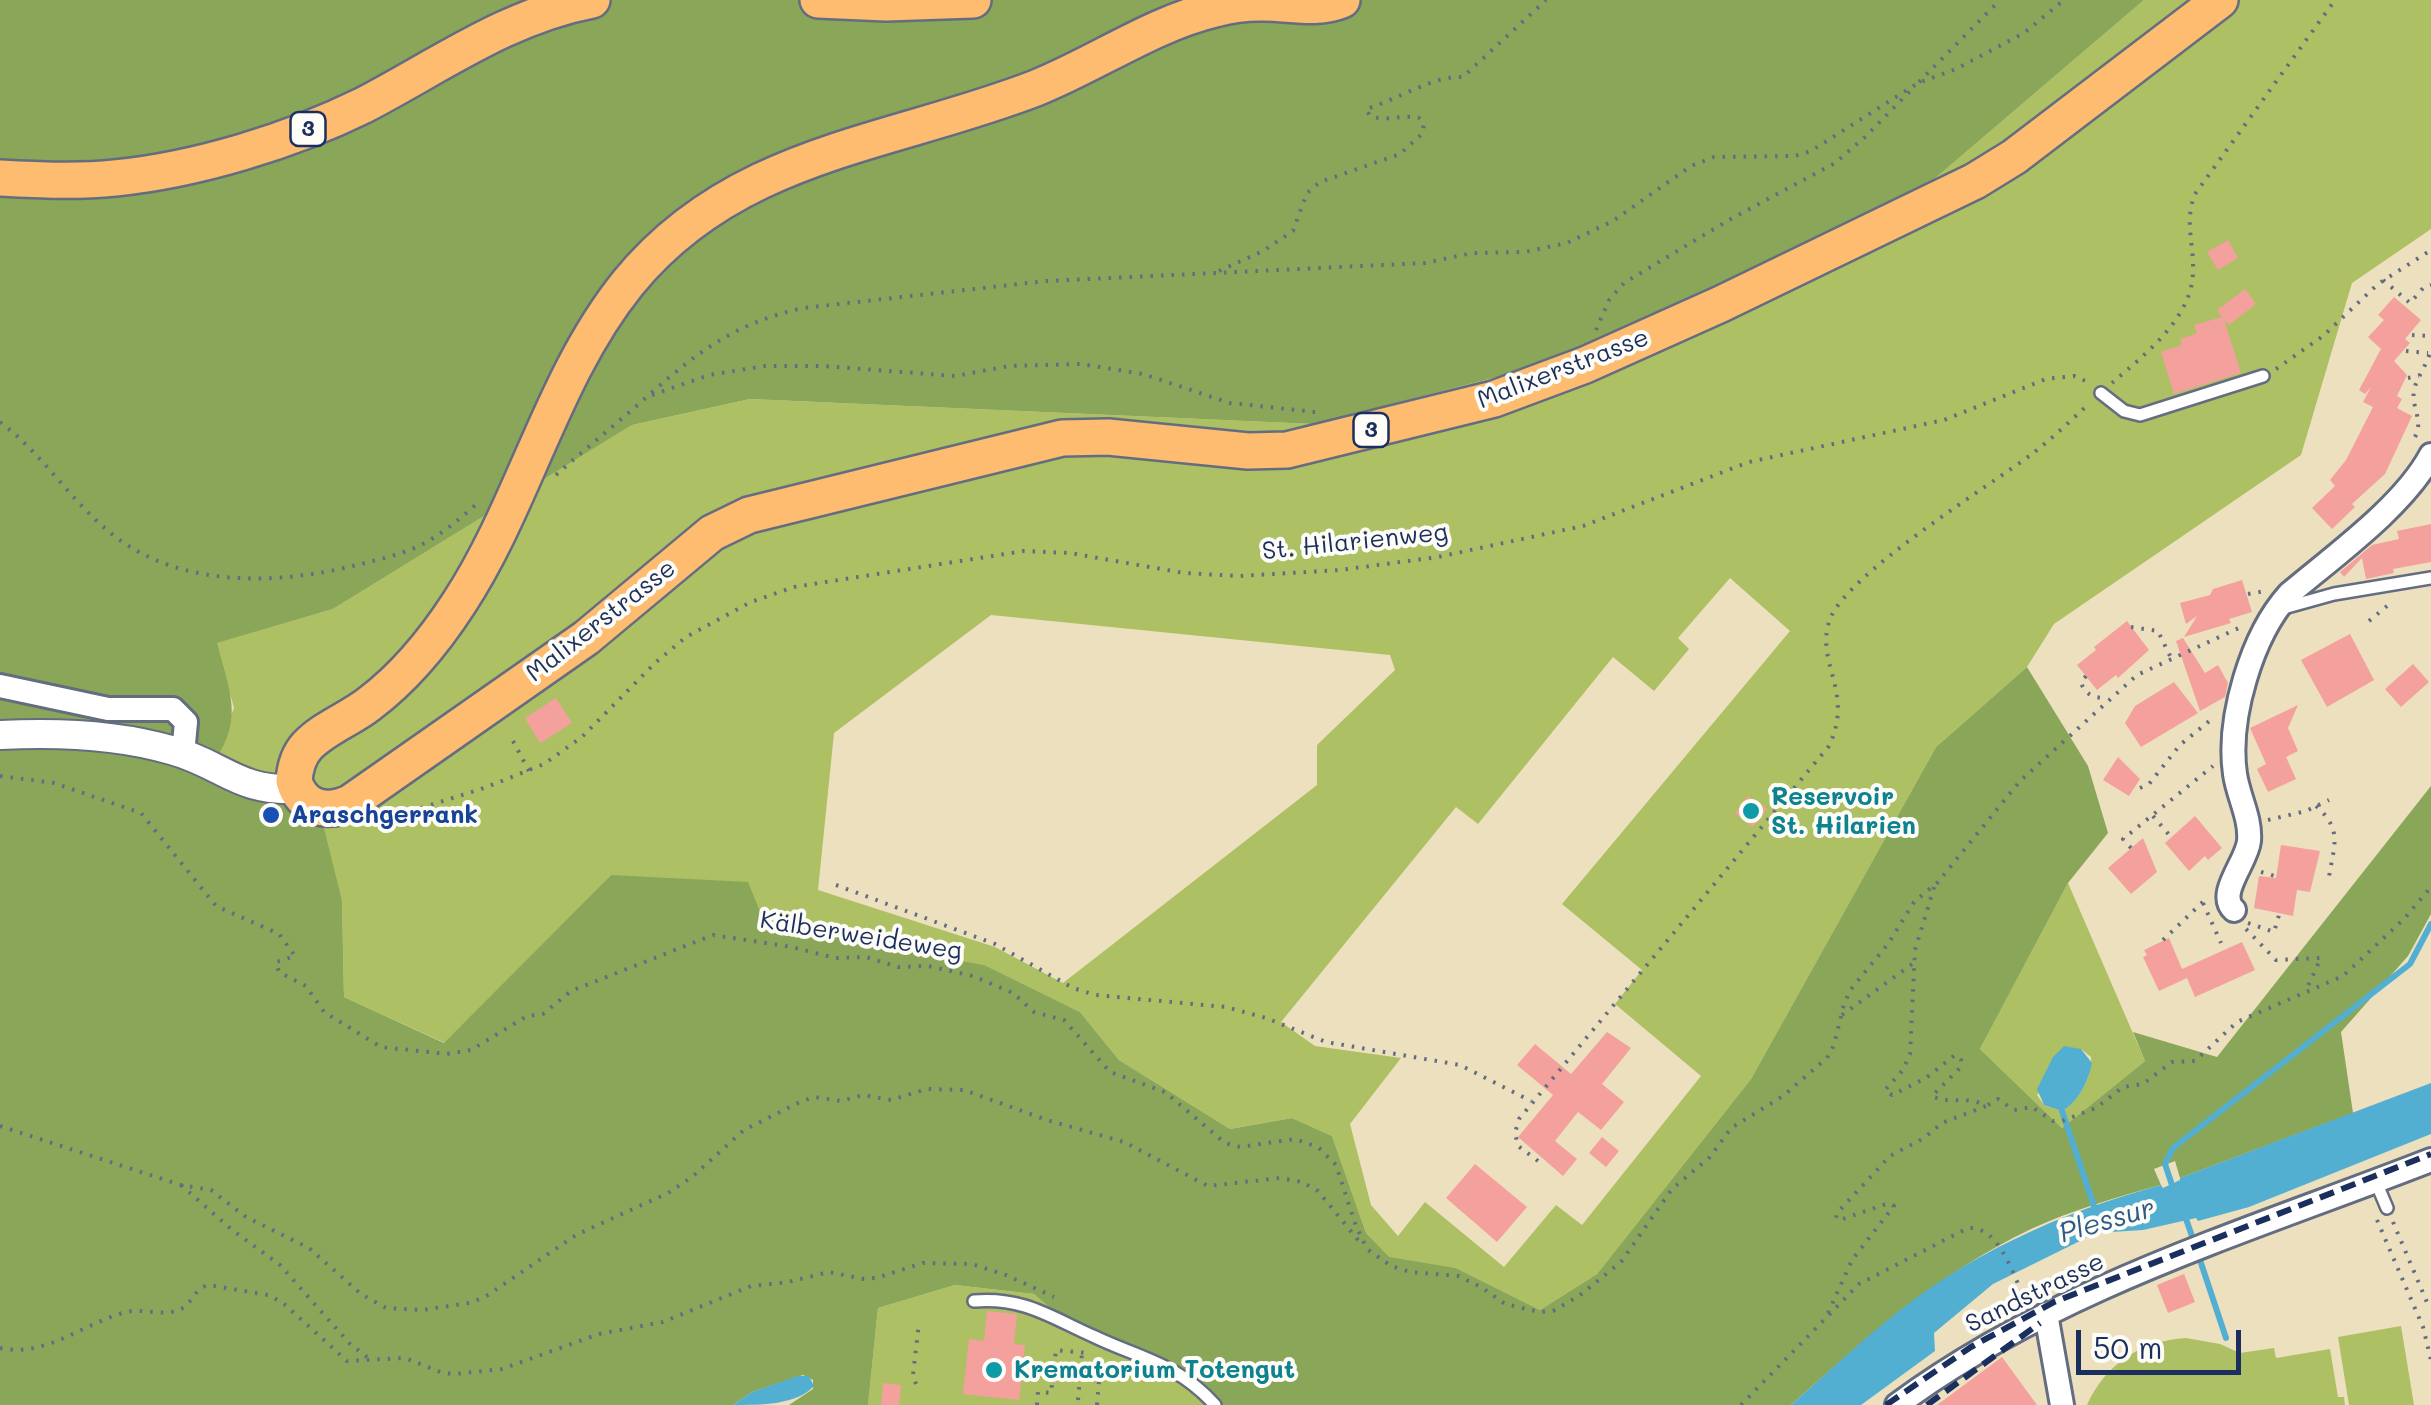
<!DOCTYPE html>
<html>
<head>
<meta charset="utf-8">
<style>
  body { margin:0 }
  #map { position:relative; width:2431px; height:1405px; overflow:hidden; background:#ede0bf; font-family:Mali,sans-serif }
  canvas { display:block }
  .scale { position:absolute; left:2076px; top:1330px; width:165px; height:45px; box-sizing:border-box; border:5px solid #1b2f5e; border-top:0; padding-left:12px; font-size:30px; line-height:35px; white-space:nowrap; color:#1b2f5e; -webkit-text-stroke:8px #fdfcf7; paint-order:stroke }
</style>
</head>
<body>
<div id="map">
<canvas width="2431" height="1405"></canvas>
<div class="scale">50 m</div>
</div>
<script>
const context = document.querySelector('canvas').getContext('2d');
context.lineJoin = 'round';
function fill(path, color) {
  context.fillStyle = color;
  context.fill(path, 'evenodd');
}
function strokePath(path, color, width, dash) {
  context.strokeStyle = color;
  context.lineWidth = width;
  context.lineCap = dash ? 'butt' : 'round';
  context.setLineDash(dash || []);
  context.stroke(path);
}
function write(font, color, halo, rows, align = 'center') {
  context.font = font + ' Mali,sans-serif';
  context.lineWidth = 8;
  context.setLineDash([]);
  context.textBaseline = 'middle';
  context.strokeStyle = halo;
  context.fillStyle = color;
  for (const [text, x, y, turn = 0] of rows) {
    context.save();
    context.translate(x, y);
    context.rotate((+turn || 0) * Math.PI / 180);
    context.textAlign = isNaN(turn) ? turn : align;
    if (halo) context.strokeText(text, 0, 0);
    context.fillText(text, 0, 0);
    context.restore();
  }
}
fill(new Path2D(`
  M2144 0H2431V229L2352 283 2301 455 2054 624 2027 667 1936 747 1751 1079 1597 1274 1540 1310 1456 1268 1389 1258 1366 1233 1332 1136 1292 1118 1230 1129 1119 1060 1080 1012 983 965 765 924 611 875 445 1043 344 997 342 901 210 766 234 708 216 643 333 609 632 425 750 399 1314 424 1524 370 1926 186ZM1730 578 1790 631 1562 904 1642 970 1615 1004 1701 1076 1582 1225 1556 1205 1504 1267 1425 1202 1398 1236 1371 1205 1350 1124 1401 1058 1315 1046 1281 1022 1456 807 1478 824 1613 657 1654 691 1689 649 1678 638ZM991 615 1390 655 1395 670 1317 745V785L1063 983 995 947 818 890 834 733Z
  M2068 883 2145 1061 2062 1128 1980 1049ZM2081 1049 2091 1057C2093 1075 2078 1103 2062 1111L2044 1105 2037 1095Z
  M955 1285 1034 1294 1060 1317 1150 1357 1215 1405H868L878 1308Z
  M2401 1326 2414 1405H2349L2338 1337Z
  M2186 1338 2220 1344 2240 1353 2274 1348 2276 1358 2330 1349 2338 1397H2344L2345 1405H2087C2106 1363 2141 1341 2186 1338Z`), '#adc063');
fill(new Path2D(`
  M0 0H2144L1926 186 1718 294 1524 370 1314 424 750 399 632 425 333 609 217 643C230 693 245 720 211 766L319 808 342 901 344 997 444 1043 611 875 748 882 765 924 984 965 1080 1012 1119 1060 1230 1129 1292 1118 1332 1136 1366 1233 1389 1257 1456 1268 1540 1310 1597 1274 1751 1079 1936 747 2027 667 2088 766 2108 833 2068 883 1980 1049 2062 1128 2145 1061 2133 1032 2217 1057 2431 786V914L2408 956 2341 1032 2353 1113 2180 1178 2175 1161 2154 1169 2161 1185C2117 1197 2072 1210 2031 1229 1939 1273 1866 1338 1791 1405H1215L1206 1394 1060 1317 1034 1294 955 1285 878 1308 868 1405H789L813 1389V1380L803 1375 752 1392 733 1405H0Z`), '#8aa659');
fill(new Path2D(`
  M2064 1046 2081 1049 2092 1063C2089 1080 2078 1103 2062 1111L2044 1105 2037 1089 2053 1057Z
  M2431 1083V1134L2249 1207 2198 1221 2196 1218 2143 1230 2096 1233 1993 1284 1934 1333 1935 1351 1861 1405H1791C1822 1378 1851 1350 1883 1324 1965 1255 2059 1213 2161 1185L2163 1188 2180 1180V1178Z
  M798 1376H809L814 1386C797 1405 761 1405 733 1405L752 1392Z`), '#53afd1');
strokePath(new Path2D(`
  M2062 1111 2095 1209
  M2174 1191 2165 1164 2173 1148 2410 964 2431 924
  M2185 1216 2194 1242
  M2198 1254 2226 1338`), '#53afd1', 6);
fill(new Path2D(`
  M2228 240 2238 258 2218 270 2207 252Z
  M2245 289 2256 304 2229 325 2224 320 2241 373 2174 394 2161 352 2182 345 2180 339 2197 333 2194 325 2222 317 2217 310Z
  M2394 297 2421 320 2405 339 2410 343 2394 361 2407 375 2397 396 2402 399 2397 408 2412 416 2385 474 2352 504 2355 507 2332 529 2312 508 2335 486 2330 480 2346 460 2373 407 2363 402 2371 387 2365 394 2359 390 2381 349 2368 337 2384 320 2378 315Z
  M2431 524V562L2393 569 2394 573 2366 579 2362 558 2344 577 2340 572 2372 545 2399 539 2397 531Z
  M2242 580 2252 612 2229 619 2231 623 2184 637 2197 616 2186 624 2180 603 2210 595 2213 589Z
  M2127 621 2149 650 2118 678 2116 675 2097 690 2077 665 2096 650 2094 647Z
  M2350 634 2374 680 2327 707 2301 660Z
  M2183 638 2205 673 2218 665 2228 683 2225 697 2200 711 2176 641Z
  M2413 664 2429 682 2401 707 2385 689Z
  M2174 682 2198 713 2141 747 2125 723 2135 706Z
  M556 698 572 723 540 743 525 718Z
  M2298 705 2288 728 2298 751 2286 757 2296 779 2268 792 2257 769 2266 764 2250 728Z
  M2118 757 2140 779 2129 796 2103 780Z
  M1748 796 1767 809 1753 827 1735 813Z
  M2195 816 2222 848 2208 860 2205 856 2189 871 2165 843Z
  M2143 838 2157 872 2131 894 2108 868Z
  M2281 845 2320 851 2310 892 2297 890 2293 916 2254 908 2259 876 2276 878Z
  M2169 938 2182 969 2242 942 2255 970 2195 997 2187 978 2159 991 2143 957 2147 955 2144 950Z
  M1607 1032 1631 1048 1602 1084 1624 1102 1601 1130 1578 1112 1555 1141 1577 1159 1563 1176 1518 1137 1553 1095 1517 1065 1535 1044 1571 1074Z
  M1602 1137 1619 1151 1606 1167 1589 1153Z
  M1475 1164 1527 1207 1497 1242 1446 1198Z
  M2184 1274 2195 1302 2168 1313 2157 1285Z
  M987 1311 1017 1314 1014 1344 1025 1345 1019 1400 963 1394 969 1339 984 1341Z
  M2002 1357 2037 1405H1937Z
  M883 1383 901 1385 899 1405H881Z`), '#f4a09c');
const service = new Path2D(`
  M2101 393 2124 411 2140 415 2263 376
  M2280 609 2334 594 2431 578
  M2376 1182 2387 1208
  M974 1301C1024 1297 1050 1317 1093 1336 1141 1359 1177 1363 1215 1405`);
const minor = new Path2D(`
  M0 686 108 709H173L186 722 183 754
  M2234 910C2216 894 2247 862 2249 841 2251 818 2238 796 2235 774 2227 718 2252 635 2289 594 2334 556 2404 506 2431 455
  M2046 1314 2062 1405
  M1897 1405C2055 1288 2249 1231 2431 1160`);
const tertiary = new Path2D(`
  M0 735C57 732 116 734 171 750 223 764 237 792 297 789`);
const primary = new Path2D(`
  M818 0 886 3 973 0
  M1342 0C1316 11 1287 2 1260 3 1245 3 1230 5 1215 9 1152 24 1096 64 1036 88 889 145 735 152 628 283 552 377 525 502 459 603 435 640 405 677 369 704 350 719 324 728 307 746 298 756 295 768 294 781 302 808 326 814 350 803L586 638 712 533 749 515 1062 438 1108 437 1248 451 1287 450 1494 399 1585 365 1721 304 1975 181 2014 157 2220 0
  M0 178C38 180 77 182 115 178 196 170 291 141 364 105 439 66 507 16 592 0`);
strokePath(service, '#646d80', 16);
strokePath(minor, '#646d80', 28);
strokePath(tertiary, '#646d80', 32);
strokePath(primary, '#646d80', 40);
strokePath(new Path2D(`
  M1919 82 2000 0
  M1219 271 1263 251 1293 231 1307 193 1320 182 1400 154 1422 134 1424 124 1419 118C1402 114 1387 122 1370 116L1366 109C1397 100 1434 75 1463 77L1546 0
  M2383 280 2410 303 2424 287 2431 285
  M1596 330 1609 300 1624 283 1729 220 1835 163 1865 137 1912 89
  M2412 335 2431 336
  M2406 351 2428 353
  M2276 369 2323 336 2378 284 2431 250
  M2408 378 2419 376
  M2112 383C2144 355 2193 318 2193 271 2194 243 2184 222 2195 194L2335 0
  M652 395 709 375 765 366H823L955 376 1009 366 1081 364 1143 374 1230 403 1316 412
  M0 422C43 454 71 502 113 535 182 589 280 585 361 564 380 559 400 555 419 546 441 535 461 518 480 501
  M2415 437C2424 420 2411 408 2414 390 2417 377 2426 366 2430 353
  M556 475C587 447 619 422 650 394 700 350 736 323 803 308L1046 281 1425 263 1472 253 1524 252 1567 243 1613 221 1691 166 1714 157 1795 156 1811 151 1918 83 1956 69 2024 33 2064 0
  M2248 594 2265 591
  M2369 621 2393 601
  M2131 627 2158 631 2170 656
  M2086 676 2081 682C2084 694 2094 698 2105 698
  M513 741 529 771
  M0 776 54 783 141 813 216 906 279 934 295 956 276 962 279 972 306 986 324 1012 381 1047 447 1054 471 1050 527 1016 543 1014 571 991 713 935 792 947 835 958 866 957 898 967 928 966 973 976 1013 993 1034 1012 1064 1020 1110 1072 1165 1092 1225 1143 1240 1147 1295 1139 1318 1147 1336 1165 1356 1226 1367 1249 1391 1266 1410 1272 1458 1276 1481 1287 1505 1304 1540 1312 1553 1311 1579 1296 1621 1262 1672 1189 1710 1157 1731 1128 1783 1096 1827 1058 1834 1045 1844 1004 1851 989 1888 944 1914 902 1938 882 2020 781 2137 675 2241 627
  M2140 788 2149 784 2180 745 2213 718
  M2316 806C2343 830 2334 845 2329 877
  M2153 816 2171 837
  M2268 820 2306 811 2329 800
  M371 824 487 787 544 764 582 737 655 663 686 637 751 602 794 587 1024 551 1070 553 1184 573 1239 576 1340 570 1438 557 1583 526 1749 462 1944 420 2046 379 2074 376 2090 383
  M2131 848 2123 839 2213 766
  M2261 872 2275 876
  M836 885 995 944 1073 988 1095 995 1226 1007 1266 1018 1326 1042 1460 1065 1531 1101
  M2203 903 2221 943
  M2248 923 2274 932 2279 915
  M2246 929 2276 960 2321 958 2306 990
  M2163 940 2206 899
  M1842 1015 1915 962
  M1988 1105 1998 1099 2014 1110 2032 1107 2053 1121H2062L2096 1108 2123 1087 2143 1084 2172 1062 2195 1061 2237 1022 2343 976 2404 919 2431 887
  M0 1126 181 1185 211 1190 246 1217 309 1248 361 1294 386 1308 422 1310 469 1303 485 1297 576 1235 668 1193 692 1177 744 1130 802 1101 814 1097 841 1101 863 1095 891 1100 927 1089 964 1090 1047 1120 1124 1142 1208 1186 1280 1178 1302 1182 1318 1191 1363 1246
  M1538 1161 1518 1146 1515 1133 1519 1119 1829 746C1855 691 1814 663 1830 619 1847 574 1989 486 2032 454 2053 438 2071 420 2090 403
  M181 1185 231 1229 280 1265 350 1344 371 1360
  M2377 1220 2423 1327 2431 1360
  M2393 1222 2429 1307
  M1828 1313 1852 1260 1894 1206 1889 1203 1840 1220 1836 1218 1837 1213 1890 1156 1924 1138 1942 1123 1986 1106C1968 1095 1950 1105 1932 1096L1961 1067V1060L1955 1055 1926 1078 1892 1095 1885 1090 1903 1070 1910 1054 1915 950 1936 881
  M0 1348C45 1358 84 1323 126 1312 143 1308 165 1317 181 1309 193 1303 194 1288 209 1285L268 1295 282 1302 347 1361 405 1358 443 1373 455 1374 502 1369 599 1334 663 1322 751 1286 788 1282 829 1272 864 1279 876 1278 923 1263 972 1264 1006 1275 1054 1297
  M916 1384 913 1375 919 1323
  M1078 1400 1082 1353
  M1037 1405 1038 1392 1051 1393 1056 1350 1086 1353
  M1097 1405 1101 1355
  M1741 1405 1859 1284 1968 1228C2000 1226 2013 1276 2025 1299`), '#646d80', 4, [2.5, 8]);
strokePath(service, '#fff', 11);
strokePath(minor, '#fff', 22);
strokePath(tertiary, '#fff', 28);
strokePath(primary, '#fdbc70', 35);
strokePath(new Path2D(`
  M1886 1405 1971 1347 2054 1302 2431 1154
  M1927 1405 2040 1323`), '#1b2f5e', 6, [15, 8]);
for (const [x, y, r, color] of [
  [1751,811,10,"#0f9aa8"],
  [271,815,10,"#1a4fb4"],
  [994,1370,10,"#0f9aa8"]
]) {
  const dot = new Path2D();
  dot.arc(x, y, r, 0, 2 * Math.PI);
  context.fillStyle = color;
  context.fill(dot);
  strokePath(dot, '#fdfcf7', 4);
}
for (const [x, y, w] of [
  [308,129,35],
  [1371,430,35]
]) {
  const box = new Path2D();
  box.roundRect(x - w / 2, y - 17, w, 34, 8);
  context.fillStyle = '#fdfcf7';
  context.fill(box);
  strokePath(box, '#1b2f5e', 2.5);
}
write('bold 22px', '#1b2f5e', null, [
  ["3",308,129],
  ["3",1371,430]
]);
write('25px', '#1b2f5e', '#fdfcf7', [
  ["Malixerstrasse",1563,369,-21],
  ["St. Hilarienweg",1355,542,-6],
  ["Malixerstrasse",601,621,-38],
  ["Kälberweideweg",861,936,9],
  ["Sandstrasse",2035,1293,-26]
]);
write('bold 25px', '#0d838f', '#fdfcf7', [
  ["Reservoir",1771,797],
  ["St. Hilarien",1771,826],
  ["Krematorium Totengut",1014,1370]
], 'left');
write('bold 25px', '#164399', '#fdfcf7', [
  ["Araschgerrank",291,815]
], 'left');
write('italic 28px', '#2f5c86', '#fdfcf7', [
  ["Plessur",2107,1221,-16]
]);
</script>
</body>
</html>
